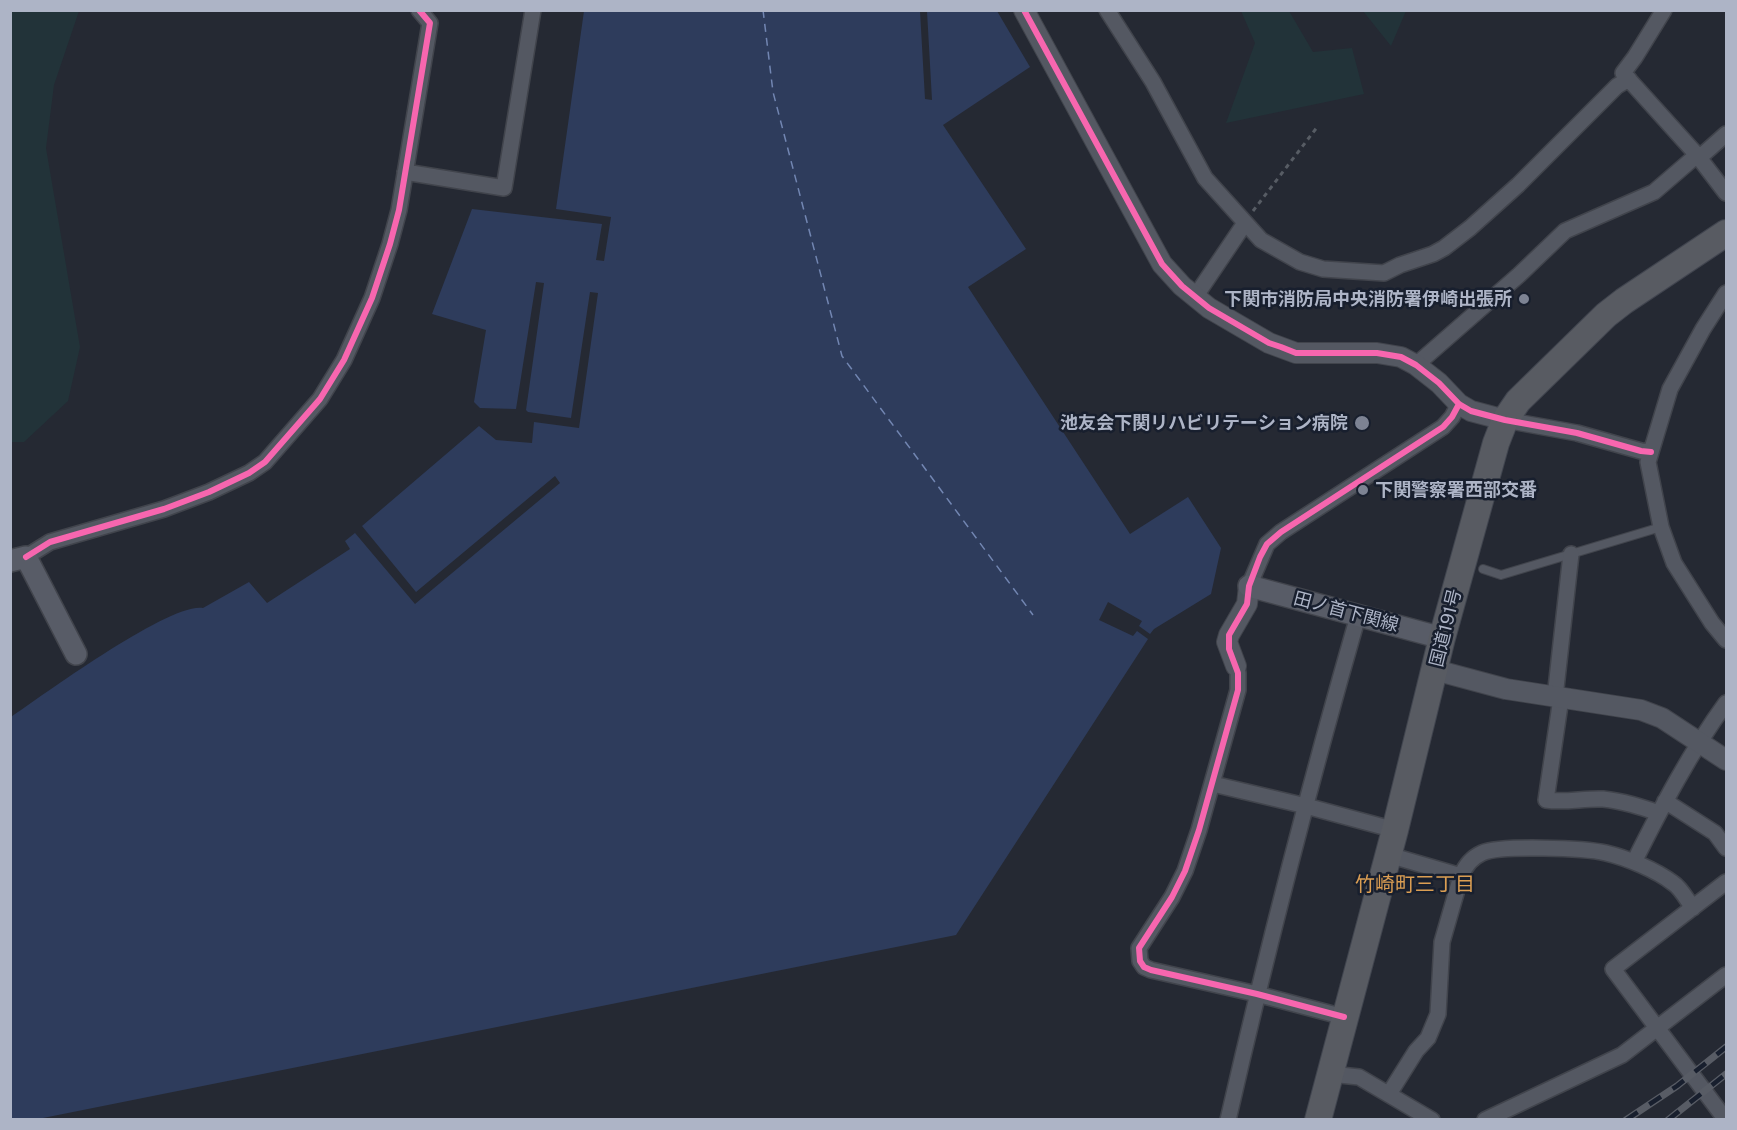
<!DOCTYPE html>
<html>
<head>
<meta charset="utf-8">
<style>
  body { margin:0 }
  #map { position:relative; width:1737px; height:1130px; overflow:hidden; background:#252933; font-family:"Public Sans",sans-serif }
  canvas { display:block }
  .frame { position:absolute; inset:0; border:12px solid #adb4c6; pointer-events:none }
</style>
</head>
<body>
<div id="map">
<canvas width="1737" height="1130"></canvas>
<div class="frame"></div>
</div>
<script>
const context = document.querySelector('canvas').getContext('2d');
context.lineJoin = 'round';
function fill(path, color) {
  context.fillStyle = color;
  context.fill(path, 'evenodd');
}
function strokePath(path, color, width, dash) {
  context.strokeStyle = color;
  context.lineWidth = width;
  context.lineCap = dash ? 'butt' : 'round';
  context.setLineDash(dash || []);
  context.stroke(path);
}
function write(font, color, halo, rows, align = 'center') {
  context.font = font + ' "Public Sans","Noto Sans JP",sans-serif';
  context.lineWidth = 5;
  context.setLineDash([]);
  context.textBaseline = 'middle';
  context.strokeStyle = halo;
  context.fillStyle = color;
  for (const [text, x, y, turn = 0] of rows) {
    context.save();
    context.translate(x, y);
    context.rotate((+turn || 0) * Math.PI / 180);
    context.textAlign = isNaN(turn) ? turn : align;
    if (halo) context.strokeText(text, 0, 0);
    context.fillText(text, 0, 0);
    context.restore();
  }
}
fill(new Path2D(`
  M10 11H79L54 85 46 148 80 347 68 401 24 442H11Z
  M1241 11H1289L1313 52 1352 48 1364 94 1226 123 1255 43Z
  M1363 11H1406L1391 46Z`), '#223339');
fill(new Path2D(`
  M584 11H920L925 99 932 100 927 11H997L1030 67 943 125 1026 249 968 287 1130 534 1188 497 1221 548 1211 594 1154 629 1150 634 1139 626 1142 621 1108 602 1099 620 1133 636 1137 631 1148 639 956 935 38 1119H11V717C43 695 170 602 203 608L249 582 267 603 350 549 345 541 355 533 415 604 560 483 555 476 416 592 362 526 479 426 496 440 532 443 534 422 579 428 598 293 590 292 571 418 528 412 526 410 544 283 536 282 516 409 480 408 474 402 486 330 432 314 472 209 602 224 596 260 604 261 611 217 556 209Z`), '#2e3c5c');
strokePath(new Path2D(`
  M763 10 773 92 842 356 1033 615`), '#7286b2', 1.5, [8, 6]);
const service = new Path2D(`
  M1483 569 1501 575 1661 527`);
const minor = new Path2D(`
  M1107 10 1153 82 1205 178 1261 240 1300 262 1323 269 1384 273 1400 265 1433 254 1444 248 1470 228 1518 185 1617 86 1629 79
  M1664 10 1635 57 1623 73 1697 155 1726 193
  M1699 158 1726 134
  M405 172 504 188 533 10
  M1726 293 1703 329 1670 389 1648 462 1661 527 1674 563 1712 623 1726 640
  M1195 297 1245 223
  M1416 365 1519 275 1565 231 1654 192 1697 155
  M1505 420 1577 433 1641 451 1651 452
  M26 557 50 542 164 509 209 492 249 473 265 462 320 399 344 360 372 298 390 244 399 210 430 23 419 10
  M1249 586 1267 544 1281 532 1443 427 1452 417 1459 404
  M1236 666 1238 673V690L1199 830 1185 871 1172 897 1139 948 1140 961 1144 967 1151 970 1257 994 1344 1017
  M1555 697 1571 554
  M1561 698 1546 800C1565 803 1584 798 1603 799 1623 801 1641 807 1659 813
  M1213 784 1306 806 1395 830
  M1665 801 1715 833 1726 848
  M1389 855 1461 876
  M1634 862C1661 808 1691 751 1726 703
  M1330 1074 1359 1077 1432 1120
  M1389 1094 1416 1051 1428 1038 1438 1014 1442 942 1461 876C1465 866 1471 858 1482 853 1499 845 1585 848 1606 853 1627 858 1656 870 1673 883 1681 888 1687 900 1693 908
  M1228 1120C1267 950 1310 783 1358 616
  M1485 1120 1622 1055 1726 975
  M1726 1120 1613 969 1726 882`);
const tertiary = new Path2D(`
  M1024 10 1162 264 1182 286 1209 308 1269 343 1296 353H1377L1401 357 1416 365 1439 383 1459 404 1471 411 1505 420
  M1236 666 1227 642 1229 635 1247 604 1249 586
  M1435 670 1506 689 1641 710 1662 718 1726 760`);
const secondary = new Path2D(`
  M10 561 26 557 76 654
  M1249 586 1442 638`);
const trunk = new Path2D(`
  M1318 1120 1395 830 1442 638 1496 443 1505 420 1518 401 1606 315 1624 301 1726 233`);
strokePath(service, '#41444c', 10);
strokePath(minor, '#41444c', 18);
strokePath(tertiary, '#41444c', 22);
strokePath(secondary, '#41444c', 24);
strokePath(trunk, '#41454f', 28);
strokePath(new Path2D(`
  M1253 211 1318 126`), '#575c64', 3, [4.5, 4.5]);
strokePath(service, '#545862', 8);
strokePath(minor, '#545862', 15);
strokePath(tertiary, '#545862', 20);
strokePath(secondary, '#585c67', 21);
strokePath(trunk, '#585b62', 26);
const rail = new Path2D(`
  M1626 1120 1677 1086 1726 1047
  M1668 1120 1726 1074`);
strokePath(rail, '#585c65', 7);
strokePath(rail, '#181f2e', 4.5, [14]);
strokePath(new Path2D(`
  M1024 10 1162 264 1182 286 1209 308 1269 343 1281 347 1296 353H1377L1401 357 1416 365 1439 383 1459 404 1471 411 1505 420 1577 433 1641 451 1651 452
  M26 557 50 542 164 509 209 492 249 473 265 462 320 399 344 360 372 298 390 244 399 210 430 23 419 10
  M1344 1017 1257 994 1151 970 1144 967 1140 961 1139 948 1172 897 1185 871 1199 830 1238 690V673L1229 649V635L1247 604 1249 586 1260 557 1267 544 1281 532 1443 427 1452 417 1459 404`), '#f766af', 6);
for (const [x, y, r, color] of [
  [1524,299,6,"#7d8393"],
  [1362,423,8,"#7d8393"],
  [1363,490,6,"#7d8393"]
]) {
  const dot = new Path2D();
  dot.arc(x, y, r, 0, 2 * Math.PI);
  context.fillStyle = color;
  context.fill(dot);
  strokePath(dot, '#181f2e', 2);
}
write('bold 18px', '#adb4c6', '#181f2e', [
  ["下関市消防局中央消防署伊崎出張所",1512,299],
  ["池友会下関リハビリテーション病院",1348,423],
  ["下関警察署西部交番",1375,490,"left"]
], 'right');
write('18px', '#adb4c6', '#181f2e', [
  ["田ノ首下関線",1346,612,15],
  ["国道191号",1446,628,-76]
]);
write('20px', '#db9e53', '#181f2e', [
  ["竹崎町三丁目",1415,885]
]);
</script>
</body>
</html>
